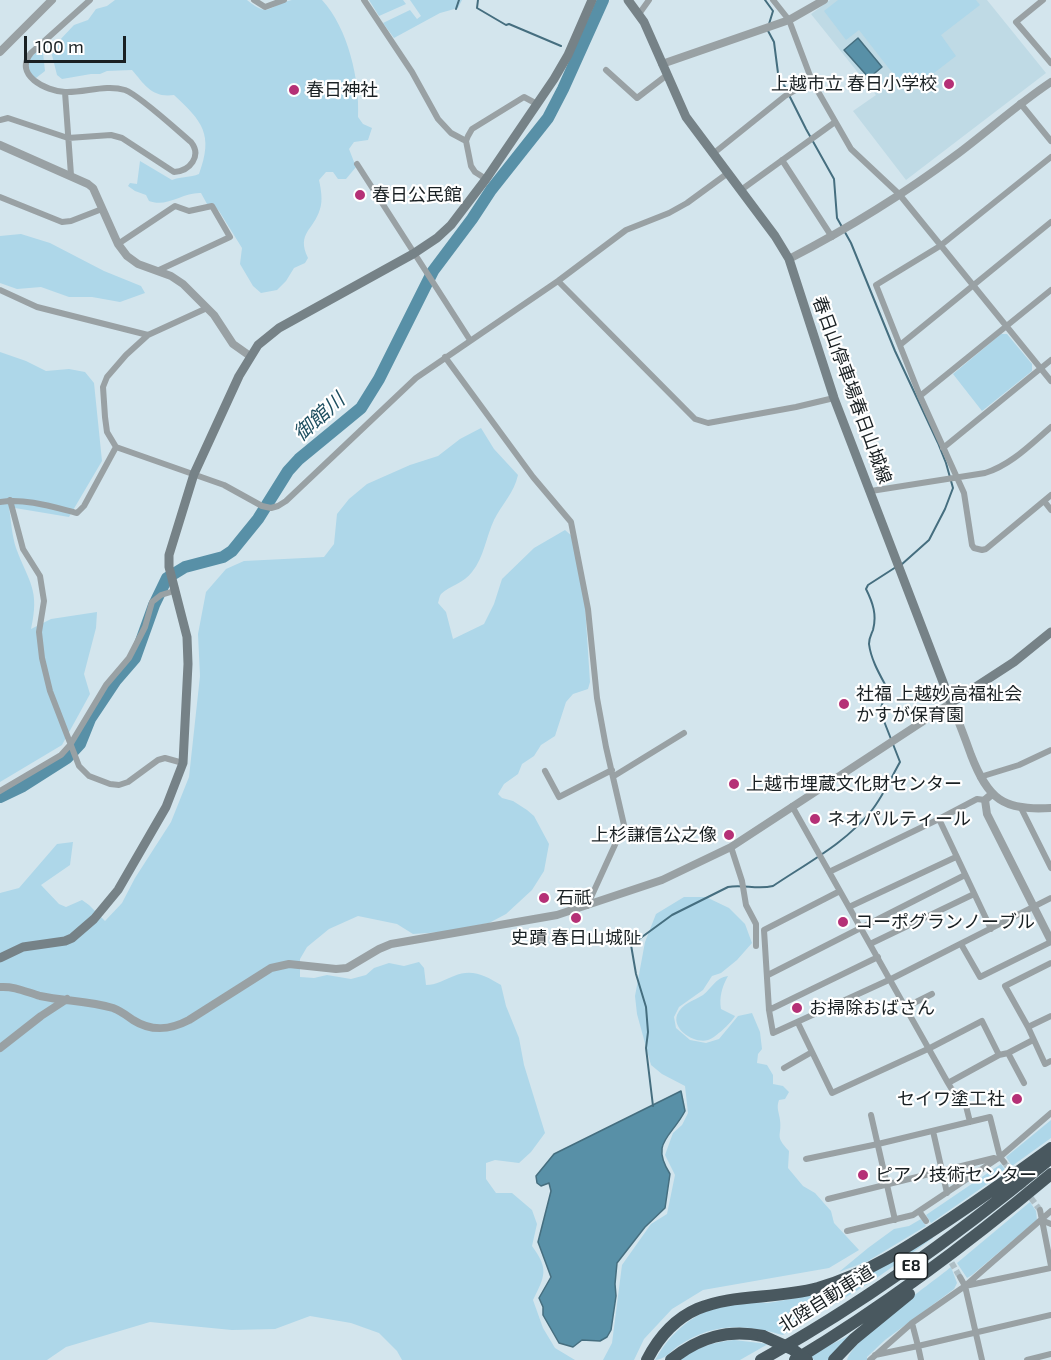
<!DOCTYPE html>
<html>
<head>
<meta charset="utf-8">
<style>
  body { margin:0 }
  #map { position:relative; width:1051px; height:1360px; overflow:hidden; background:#d3e5ed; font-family:"Exo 2",sans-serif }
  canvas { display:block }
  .scale { position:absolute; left:24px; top:36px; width:102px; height:27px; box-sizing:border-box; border:3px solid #192023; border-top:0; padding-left:8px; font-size:18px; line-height:21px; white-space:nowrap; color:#192023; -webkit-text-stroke:4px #fff; paint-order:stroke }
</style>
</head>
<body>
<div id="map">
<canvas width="1051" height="1360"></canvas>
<div class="scale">100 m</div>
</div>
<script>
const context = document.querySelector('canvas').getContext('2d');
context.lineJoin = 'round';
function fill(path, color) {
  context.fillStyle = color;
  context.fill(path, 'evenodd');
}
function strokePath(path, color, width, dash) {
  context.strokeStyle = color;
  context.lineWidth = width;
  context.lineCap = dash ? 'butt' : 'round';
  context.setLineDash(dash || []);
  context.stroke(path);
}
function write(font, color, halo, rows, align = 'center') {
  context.font = font + ' "Exo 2","Noto Sans JP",sans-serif';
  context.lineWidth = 4.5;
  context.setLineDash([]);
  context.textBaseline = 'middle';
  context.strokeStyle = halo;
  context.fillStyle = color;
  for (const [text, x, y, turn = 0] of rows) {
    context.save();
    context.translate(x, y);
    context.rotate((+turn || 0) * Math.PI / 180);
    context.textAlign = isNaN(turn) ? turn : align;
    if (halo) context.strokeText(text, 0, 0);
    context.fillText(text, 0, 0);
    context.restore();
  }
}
fill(new Path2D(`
  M830 0H987L1046 73 906 180 853 111 876 95 811 14Z`), '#bfdae5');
fill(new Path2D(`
  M115 0H247C270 19 268 5 292 0 301 0 313 0 322 0 348 28 360 80 358 117L363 124 372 128 368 140 354 142 349 149 356 167 346 179H338L333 172H326L319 180C321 189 323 201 320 209 314 230 296 233 308 258L305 263 294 268 286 281 277 290 261 293 253 286 240 264 242 248 219 211 213 205 207 204 201 193C183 192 167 208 149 201L146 195 135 191 128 186 130 183 137 184 140 161 172 180C182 176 190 178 199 174 214 134 202 121 174 95 152 98 145 85 132 70L107 71 100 74H91L62 79 57 75 52 55 58 42 74 25 88 20 96 9 107 6Z
  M369 0H403L406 4 379 16Z
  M410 0H462L458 8 440 13 394 38 383 23 410 10 417 19 421 16Z
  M838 0H976L980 5 941 35 956 56 908 93 859 30 846 40 824 11Z
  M39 49 43 53 45 71 36 78H33L27 65 29 59Z
  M21 234 50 243 104 271 141 286 145 293 120 302 92 297H69L41 287 17 289 0 283V236Z
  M1001 334H1007L1032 364V371L982 411 953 374Z
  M0 352 26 361 46 371 69 369 85 372 94 383 102 461 69 517 9 507C11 520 12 536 16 548 29 583 40 589 31 629L51 619 97 612 96 628 84 674 90 694 62 745 0 782Z
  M481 428 494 449 518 475C514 493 502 504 494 520 486 537 484 557 472 572 464 583 449 586 441 594 439 597 439 600 438 603L446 612 453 639 484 624 494 604 502 579 534 548 565 530 573 537 585 606 590 682 588 689 573 694 566 702 555 736 541 745 534 756 522 764 518 774 504 784 498 794 502 798 513 801 527 810 534 816 549 844 544 871 532 890 506 914 489 923 442 932 413 934 397 924 358 916 329 929 307 947 300 959V977L314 978 327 975 351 979 366 975 374 968 389 963 404 966 419 962 424 968 426 985C436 985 444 980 454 976 472 968 486 976 501 985L506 1006 519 1038 524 1065 545 1133 531 1152 519 1163 495 1160 486 1163V1179L496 1193H512L532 1210 537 1224 532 1246C549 1269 545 1276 533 1300L543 1328 555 1348 575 1360H402L397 1351 379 1333 351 1323 310 1316 275 1329 232 1330 150 1322 66 1347 47 1360H0V893L19 888 57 844 73 842 70 865 41 885 59 904 66 907 82 900 89 905 105 921 122 903 135 878 171 822 189 777 200 676 198 634 206 592 226 569 244 561 324 557 334 544 337 514 349 499 367 484 410 465 438 456 460 439Z
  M684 897H706L729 908 745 924 752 943 737 960 721 973 712 976 703 990 679 1007 674 1017 676 1028 690 1040 706 1043 719 1039 738 1016 752 1013 760 1032 762 1049 758 1054 757 1063 767 1065 773 1075V1084L783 1086 789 1092 785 1099 779 1100C776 1108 779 1112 780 1120 782 1137 774 1135 789 1151L788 1168 803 1186 815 1193 831 1211 834 1223 859 1250 829 1268 703 1290 672 1309 644 1339 634 1360H603L612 1343 622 1265 651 1224 667 1214 675 1175 665 1155 673 1133 682 1125 688 1113 685 1086 662 1074 651 1065 637 1014 635 996 645 942 656 914Z
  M728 976C722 987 719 997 721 1009L735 1016C731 1023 715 1038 708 1040 695 1044 672 1030 677 1015 682 1003 694 1001 703 995 712 988 715 978 728 976Z
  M1051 1120V1138L1012 1166 1006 1157Z
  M1001 1164 1006 1171 931 1223 926 1215Z
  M1030 1202 1036 1211 1037 1220 972 1275 967 1278 957 1263Z
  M921 1219 926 1226 868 1261 839 1272 868 1248 894 1229 909 1226Z
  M931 1236 933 1238 871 1282 783 1335C745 1324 713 1322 678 1346 671 1351 664 1360 655 1360 676 1324 703 1306 745 1302 753 1301 761 1303 768 1303 776 1302 784 1300 791 1299Z
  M951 1267 957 1283 954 1289 885 1340 867 1357V1360H847C855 1336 928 1286 951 1267Z
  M854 1333 829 1360H814L810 1355Z
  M734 1340 768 1344 740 1360H680C696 1347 714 1342 734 1340Z`), '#aed7e9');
const water = new Path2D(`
  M858 38 882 67 869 78 844 50Z
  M681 1091 685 1111C671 1138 650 1142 670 1174L665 1208 645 1227 617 1263 615 1284 616 1296 611 1330 607 1337 600 1341 582 1340 573 1347 559 1343 543 1315V1307L539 1298 551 1277 538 1242 551 1191 549 1183 541 1186 537 1183 536 1176 554 1154Z`);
fill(water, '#5890a7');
strokePath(water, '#456e7f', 1.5);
strokePath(new Path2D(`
  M478 0 477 8 506 25 509 24 561 46
  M765 0 773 11 769 24
  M456 9 459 0
  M767 29 774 42 778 73 806 129 834 179 837 218 851 243 895 351 938 443 946 463 953 488 945 509 929 540 901 565
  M653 1106 646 1048 648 1032 646 1007 636 974 631 945 672 915 728 887C743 884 757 890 773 886 807 863 846 843 872 810 883 796 891 778 900 762L880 711 887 688C880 675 871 660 869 644 869 638 871 635 873 630 877 615 873 603 866 589L868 585 896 567`), '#456e7f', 2);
strokePath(new Path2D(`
  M0 797 23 786 67 758 80 744 90 719 116 680 135 658 154 605 167 578 185 567 223 557 232 551 258 519 288 471 299 459 361 408 379 379 433 271 472 219 491 190 548 118 563 89 603 0`), '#5890a7', 12);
strokePath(new Path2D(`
  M1004 1162 1040 1210
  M947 1255 960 1277`), '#aebec5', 6, [6, 3]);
strokePath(new Path2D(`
  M254 0 265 7 284 0
  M364 0 412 72 438 119 451 133 466 141
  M773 0 789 20 812 81 851 149 899 194 1051 381
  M1043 0 1016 22 1051 63
  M639 14 649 0
  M606 70 637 98 667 75
  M65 92 71 175
  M1020 103 1051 141
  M0 120 8 118 68 138 111 135 122 138 174 172C190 171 202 156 191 142 178 131 139 95 125 90 106 84 84 93 65 92 46 91 13 75 31 53L90 0
  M714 153 785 96 812 81
  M1051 157 940 246 876 285 920 396 964 493 972 545 974 548 982 550 986 549 1051 495
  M782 160 832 237
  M357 164 470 340
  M486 179 475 172 471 166 466 141 468 136 472 129 524 97 537 104
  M741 190 835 122
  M0 197 62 222 71 221 102 209
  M118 244 175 206 189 211 212 206 230 237 157 271
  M558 281 695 419 708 423 796 407 834 398
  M0 290 37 307 148 335
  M207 308 148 335 126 355 107 377 103 387 105 417 107 432 116 447 224 485 262 506 271 508 278 506 286 501 416 378 558 281 626 230 669 213 687 203 728 173
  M900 345 1051 222
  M445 357 533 477 571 522 588 609 597 698 606 747 624 825 587 906
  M920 396 1051 290
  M943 448 1051 360
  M871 491 985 473C1011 465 1031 444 1051 427
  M10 500 23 549 40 576 44 601 39 632 42 658 50 691 79 766 89 776 110 784 119 785 128 782 158 760 165 758 183 763
  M1044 501 1051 510
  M0 502C25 498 53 507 77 513L84 506 116 447
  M545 771 559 797 612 770
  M614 776 684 733
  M980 777 1019 765 1051 750
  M0 791 61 755 70 745 106 685 129 658 145 627 152 602 161 595 174 591
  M792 806 948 1083 954 1093 965 1102 970 1122
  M1021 808 1051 868
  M939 819 991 929
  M731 847 742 881 746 905 756 924V946
  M829 872 939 819 977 799 985 800
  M840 891 764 930 769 1010 773 1033 891 979 1051 898
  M849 907 956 857
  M870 944 974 894
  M961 944 980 977 1051 942
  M1051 963 1005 986 1028 1027 1045 1064 1051 1061
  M768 975 965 875
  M906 1007 932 994
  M769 1010 878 957
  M798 1023 832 1093 930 1048 982 1021 999 1055
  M1028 1027 1051 1016
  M1008 1053 1024 1083
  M784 1068 812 1052
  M948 1083 999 1055 1008 1053 1033 1040
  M871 1115 895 1220
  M933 1131 947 1193
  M806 1159 878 1144 990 1117 1000 1157 1004 1162
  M828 1199 994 1158
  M1040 1210 1051 1266
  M919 1211 926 1221
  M1041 1220 1051 1224
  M847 1231 913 1215 1000 1157 1051 1113
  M960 1277 965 1286 982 1360
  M965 1286 1051 1268
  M875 1355 918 1346 912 1323
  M870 1360 912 1323 965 1286 1051 1211
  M921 1360 918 1346 1051 1315
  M1027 1360 1051 1354`), '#99a1a4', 6);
strokePath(new Path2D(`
  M0 52 52 0
  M662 64 789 20 824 0
  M0 145 88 184 93 188 118 244 127 256 138 264 171 276 183 284 214 315 233 344 250 356
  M789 259C847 229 904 194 956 155 988 131 1018 104 1051 82
  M992 794 985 800 987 814 1051 941
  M0 987C15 986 26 992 40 996 64 1001 89 1001 113 1008 121 1011 126 1015 133 1020 152 1032 170 1030 189 1020L271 968 289 964 336 969 347 968 379 949 391 944 557 915 662 880 731 847 951 703C958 720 965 738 971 755 988 799 1003 811 1051 808
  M0 1048 41 1016 67 999`), '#99a1a4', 8);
strokePath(new Path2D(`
  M628 0 644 22 686 117 775 236 789 259 834 398 951 703 1014 662 1051 632
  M0 958 23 947 65 941 72 938 94 919 118 890 166 807 183 763 188 664 187 637 169 567V555L194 474 239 376 258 345 279 328 413 254 437 238 451 225 486 179 554 79 568 55 592 0`), '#768287', 9);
strokePath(new Path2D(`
  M647 1360C687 1282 749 1306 818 1288 867 1274 908 1247 950 1219 984 1196 1018 1172 1051 1148
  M671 1360C699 1337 728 1329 763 1336
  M761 1360C865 1303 960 1233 1051 1158
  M795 1360C886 1305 970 1242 1051 1174
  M834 1360 854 1339 909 1294`), '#49585f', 12);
strokePath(new Path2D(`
  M763 1336 792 1349 807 1360`), '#49585f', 12);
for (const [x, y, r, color] of [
  [949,84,6,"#b53076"],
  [294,90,6,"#b53076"],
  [360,195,6,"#b53076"],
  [844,704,6,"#b53076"],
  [734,784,6,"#b53076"],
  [815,819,6,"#b53076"],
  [729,835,6,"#b53076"],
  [544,898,6,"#b53076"],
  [576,918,6,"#b53076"],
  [843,922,6,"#b53076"],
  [797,1008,6,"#b53076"],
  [1017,1099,6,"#b53076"],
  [863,1175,6,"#b53076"]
]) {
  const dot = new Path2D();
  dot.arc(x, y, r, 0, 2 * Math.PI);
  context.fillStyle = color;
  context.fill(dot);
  strokePath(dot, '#fff', 2);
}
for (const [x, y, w] of [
  [911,1266,33]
]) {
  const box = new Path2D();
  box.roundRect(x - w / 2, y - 13, w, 26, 4.5);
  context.fillStyle = '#fff';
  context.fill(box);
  strokePath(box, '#192023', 1.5);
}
write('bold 16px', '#192023', null, [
  ["E8",911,1266]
]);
write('18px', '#192023', '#fff', [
  ["上越市立 春日小学校",937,84,"right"],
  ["春日神社",306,90],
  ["春日公民館",372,195],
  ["社福 上越妙高福祉会",856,694],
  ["かすが保育園",856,715],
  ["上越市埋蔵文化財センター",746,784],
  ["ネオパルティール",827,819],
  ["上杉謙信公之像",717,835,"right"],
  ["石祇",556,898],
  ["コーポグランノーブル",855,922],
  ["史蹟 春日山城阯",576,938,"center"],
  ["お掃除おばさん",809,1008],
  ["セイワ塗工社",1005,1099,"right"],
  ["ピアノ技術センター",875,1175]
], 'left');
write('18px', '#192023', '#fff', [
  ["春日山停車場春日山城線",852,390,70],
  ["北陸自動車道",826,1299,-32]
]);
write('italic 20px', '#1f4f60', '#fff', [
  ["御館川",319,417,-42]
]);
</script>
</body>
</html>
